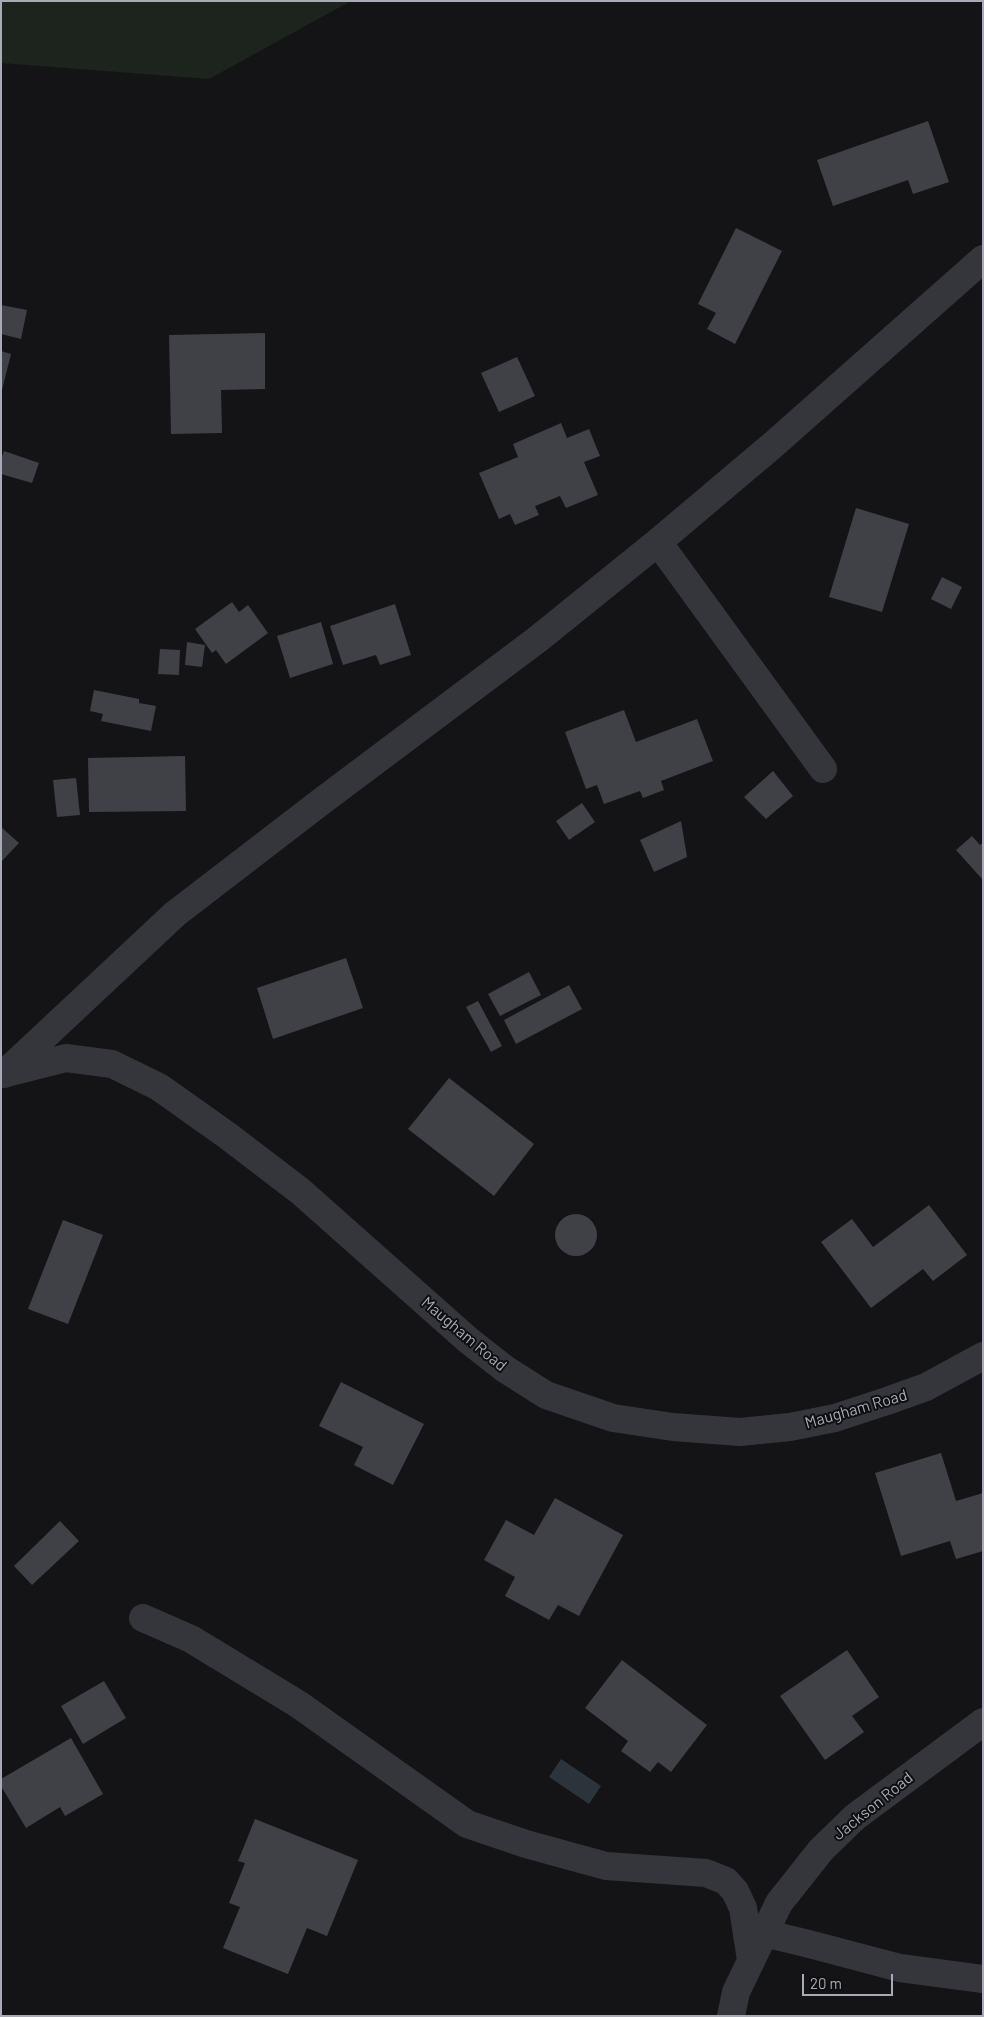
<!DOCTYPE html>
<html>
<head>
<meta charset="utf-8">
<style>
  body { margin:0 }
  #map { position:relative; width:984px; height:2017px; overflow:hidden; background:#141416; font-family:Barlow,sans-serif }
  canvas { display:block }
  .frame { position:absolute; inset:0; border:2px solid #a6abb7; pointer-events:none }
  .scale { position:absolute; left:802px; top:1974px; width:91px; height:22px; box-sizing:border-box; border:2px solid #a6abb7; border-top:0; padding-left:6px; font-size:15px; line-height:18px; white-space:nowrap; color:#a6abb7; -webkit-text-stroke:4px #0f0f11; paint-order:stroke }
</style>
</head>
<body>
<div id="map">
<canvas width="984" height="2017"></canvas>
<div class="frame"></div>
<div class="scale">20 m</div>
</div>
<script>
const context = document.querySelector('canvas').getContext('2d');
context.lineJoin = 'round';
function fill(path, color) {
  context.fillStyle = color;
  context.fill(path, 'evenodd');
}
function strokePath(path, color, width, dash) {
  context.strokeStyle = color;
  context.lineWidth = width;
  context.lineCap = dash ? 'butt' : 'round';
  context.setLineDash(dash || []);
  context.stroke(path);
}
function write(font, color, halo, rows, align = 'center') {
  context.font = font + ' Barlow,sans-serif';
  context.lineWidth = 4;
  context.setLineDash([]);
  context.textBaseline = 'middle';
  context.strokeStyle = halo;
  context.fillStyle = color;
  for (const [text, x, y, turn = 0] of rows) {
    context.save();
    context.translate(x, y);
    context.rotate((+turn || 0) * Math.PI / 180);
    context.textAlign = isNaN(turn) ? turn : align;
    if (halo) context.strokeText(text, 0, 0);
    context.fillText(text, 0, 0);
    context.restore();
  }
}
fill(new Path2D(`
  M1 1H351L209 79 1 63Z`), '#1c241d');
fill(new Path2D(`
  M561 1759 601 1786 589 1804 549 1777Z`), '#2b343a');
fill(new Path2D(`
  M928 121 949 182 913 194 908 180 833 206 817 160Z
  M736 228 782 251 735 344 707 329 716 313 698 304Z
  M1 305 27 310 21 339 1 334Z
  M265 333V389L221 390 222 433 171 434 169 335Z
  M1 351 11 354 2 390H1Z
  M517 357 535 396 499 412 481 373Z
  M561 423 567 438 589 429 600 456 584 462 598 495 566 508 560 496 535 506 539 515 515 525 510 514 499 519 479 473 518 457 513 444Z
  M4 451 39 463 32 483 1 474V459Z
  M856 508 909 524 882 612 829 597Z
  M942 577 962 587 951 609 931 599Z
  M232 602 239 612 248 605 268 633 226 664 216 650 212 653 195 629Z
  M395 604 411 655 380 665 376 655 343 665 330 626Z
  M321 622 333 664 290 678 277 636Z
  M187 642 205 645 202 667 185 665Z
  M160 649 180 650 179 675 158 674Z
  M94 690 139 699V703L156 706 151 731 101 721 103 714 90 711Z
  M624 710 636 742 697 719 713 761 661 781 664 790 643 798 640 791 604 804 597 785 586 789 565 732Z
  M185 756 186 811 89 812 88 758Z
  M773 771 793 796 766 819 744 797Z
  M76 778 80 815 57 817 53 780Z
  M582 803 595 822 569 840 556 821Z
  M681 821 687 857 654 872 640 840Z
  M1 827 19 843 1 862Z
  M972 836 980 845 983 843V880L956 850Z
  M346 958 363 1008 273 1039 257 988Z
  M529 972 541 995 500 1016 488 994Z
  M569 985 582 1009 516 1044 504 1020Z
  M478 1001 502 1046 491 1052 466 1007Z
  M449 1078 534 1144 494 1196 408 1129Z
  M929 1205 967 1255 933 1281 923 1269 871 1308 821 1242 852 1219 873 1247Z
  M555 1235a21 21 0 1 1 42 0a21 21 0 1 1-42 0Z
  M63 1220 103 1235 68 1324 28 1309Z
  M341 1382 424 1424 393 1485 354 1465 363 1447 319 1426Z
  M941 1453 956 1501 983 1493V1551L956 1559 950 1541 901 1556 875 1473Z
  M555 1498 623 1535 579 1616 558 1605 549 1620 505 1596 515 1577 484 1560 506 1520 534 1535Z
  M60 1521 79 1541 32 1585 14 1566Z
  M847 1650 879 1697 852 1716 864 1732 825 1760 780 1696Z
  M622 1660 707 1725 671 1772 658 1762 650 1772 621 1751 628 1741 585 1708Z
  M104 1681 126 1718 83 1744 61 1706Z
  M71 1738 103 1794 65 1816 60 1807 26 1828 1 1786V1779Z
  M255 1819 358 1860 327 1936 307 1928 288 1974 223 1948 240 1907 229 1903 245 1863 238 1861Z`), '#404146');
strokePath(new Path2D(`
  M658 542 823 769
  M7 1073 66 1058 112 1064 159 1087 228 1136 300 1191 468 1340 505 1369 546 1395 613 1418 673 1427 740 1432 790 1427 835 1418 887 1401 926 1387 983 1356
  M4 1074 175 914 322 801 538 639 658 542 774 444 983 259
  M143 1618 191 1639 298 1704 467 1824 526 1844 606 1866 706 1873 726 1881 735 1891 743 1908 751 1960
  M764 1933 809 1944 900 1968 983 1979
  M731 2016 736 1992 779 1903 821 1850 855 1817 983 1722`), '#35363b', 28);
write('16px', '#a6abb7', '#0f0f11', [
  ["Maugham Road",464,1334,40],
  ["Maugham Road",856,1409,-16],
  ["Jackson Road",873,1806,-39]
]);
</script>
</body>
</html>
